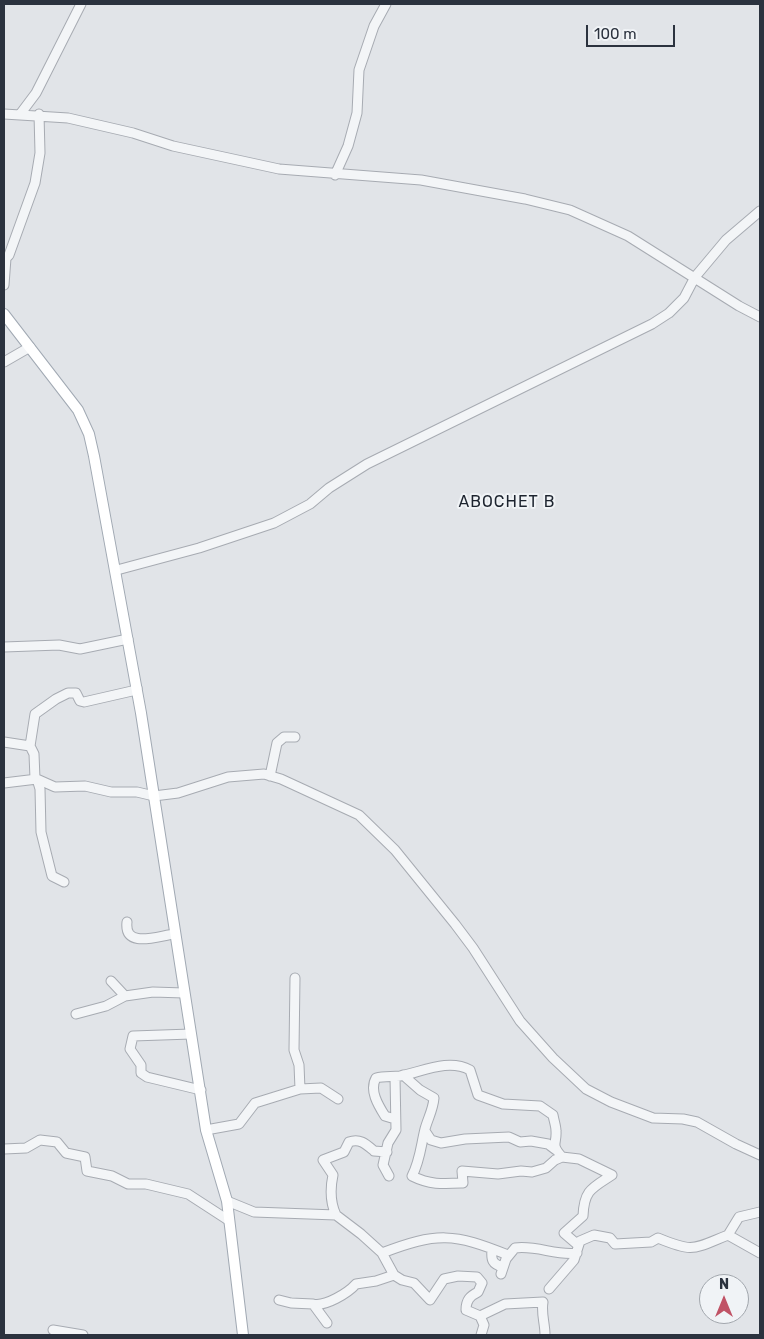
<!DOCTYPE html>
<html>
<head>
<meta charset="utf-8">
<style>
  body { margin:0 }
  #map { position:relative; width:764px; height:1339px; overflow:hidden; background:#e1e4e8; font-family:Rubik,sans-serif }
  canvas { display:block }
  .frame { position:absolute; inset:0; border:5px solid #2b323e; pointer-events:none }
  .north { position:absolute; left:699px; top:1274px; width:50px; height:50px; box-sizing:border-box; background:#f0f3f6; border:1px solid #a1a6ac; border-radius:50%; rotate:0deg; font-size:14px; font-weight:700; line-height:20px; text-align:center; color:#2b323e }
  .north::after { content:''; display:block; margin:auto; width:18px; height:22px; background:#c05366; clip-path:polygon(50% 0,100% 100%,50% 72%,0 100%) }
  .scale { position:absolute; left:586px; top:25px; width:89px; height:22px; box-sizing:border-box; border:2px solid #2b323e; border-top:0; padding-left:6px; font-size:15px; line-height:18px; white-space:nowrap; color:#2b323e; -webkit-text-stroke:4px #f0f3f6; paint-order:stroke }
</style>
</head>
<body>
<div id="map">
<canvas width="764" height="1339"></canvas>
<div class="frame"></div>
<div class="north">N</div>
<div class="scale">100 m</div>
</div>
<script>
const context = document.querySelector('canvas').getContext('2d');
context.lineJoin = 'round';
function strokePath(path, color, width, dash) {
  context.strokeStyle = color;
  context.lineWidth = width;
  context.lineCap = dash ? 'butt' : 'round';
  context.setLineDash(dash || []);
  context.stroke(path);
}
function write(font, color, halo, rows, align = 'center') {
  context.font = font + ' Rubik,sans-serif';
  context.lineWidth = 4;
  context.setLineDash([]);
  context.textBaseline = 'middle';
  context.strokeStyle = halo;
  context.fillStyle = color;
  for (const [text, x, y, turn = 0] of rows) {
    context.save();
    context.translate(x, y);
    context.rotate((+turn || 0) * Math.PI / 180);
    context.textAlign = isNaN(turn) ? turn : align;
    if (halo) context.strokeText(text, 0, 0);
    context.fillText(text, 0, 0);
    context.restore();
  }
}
const minor = new Path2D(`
  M21 113 36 93 81 4
  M4 114 68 118 133 133 173 146 279 169 421 180 525 199 570 210 628 236 739 306 760 317
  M335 175 348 146 357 113 359 70 374 26 386 4
  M4 285 6 258 9 255 35 183 40 153 39 114
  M4 362 30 347
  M117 570 199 548 274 523 310 504 329 488 367 464 652 324 669 313 684 298 695 277 726 240 760 211
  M4 647 59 645 80 649 128 639
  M4 742 30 746
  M270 776 277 743 284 737H295
  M35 779 34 754 30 746 35 714 56 699 68 693H76L80 701 84 702 132 691 137 688
  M37 779 40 789 41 832 52 876 64 882
  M4 783 37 779 55 787 85 786 111 792H137L154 796 178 793 228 777 264 774 281 779 359 815 395 850 455 924 473 948 520 1021 553 1058 586 1089 611 1102 653 1118 683 1119 697 1122 736 1144 760 1155
  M127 922C124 950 160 935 175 934
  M295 978 294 1050 299 1065 300 1089
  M111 981 125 996
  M76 1014 106 1006 125 996 153 992 184 993
  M191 1034 133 1036 130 1049 141 1065V1073L147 1077 201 1090
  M403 1075 420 1090 434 1098C433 1110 428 1118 425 1129 421 1145 420 1161 412 1176 430 1185 443 1184 463 1183L462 1171 498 1174 521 1171 532 1172 546 1168 555 1160 562 1157 579 1159 612 1175C592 1188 584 1190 583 1216L564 1233 578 1245
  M395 1119 385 1116C378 1105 369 1090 376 1078 384 1076 392 1077 400 1076 422 1072 448 1058 470 1070L478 1095 503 1104 540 1106 553 1115C554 1121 556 1126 556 1131 557 1145 550 1143 562 1157
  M206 1130 239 1124 255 1103 300 1089 321 1088 338 1099
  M425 1131 431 1140 441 1143 465 1139 509 1137 520 1142 531 1141 548 1144 556 1150
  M4 1149 26 1148 40 1140 57 1142 66 1153 85 1157 87 1171 112 1176 128 1184H146L188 1194 228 1220
  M389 1176 383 1165 388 1143 396 1130 395 1077
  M227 1201 254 1212 336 1215 361 1234 382 1253
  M336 1215C330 1202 330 1189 333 1175L323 1160 344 1152 349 1142C360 1138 366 1144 374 1151L387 1152
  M728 1235 739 1217 760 1212
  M492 1249C491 1260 492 1264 503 1267
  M508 1255C454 1233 437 1232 382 1253L394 1275 402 1280 414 1283 430 1300 444 1279 458 1276 477 1277 482 1283 478 1292C470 1296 466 1300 466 1310L480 1316 505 1304 543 1302C541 1314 545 1323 545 1335
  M501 1274 506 1259 515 1248C537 1245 556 1256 577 1253
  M549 1289 574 1260 580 1241 594 1235 610 1238 615 1244 651 1242 658 1238C694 1253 693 1249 728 1235L760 1253
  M279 1300 291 1303 313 1304 327 1323
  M313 1304C325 1307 348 1293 356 1284L376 1281 394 1275
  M480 1316 484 1325 481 1335
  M53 1330 83 1335`);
const major = new Path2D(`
  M4 314 78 410 89 434 94 456 141 713 206 1130 227 1201 243 1335`);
strokePath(minor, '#a7abb2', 11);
strokePath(major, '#a1a9b3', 12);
strokePath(minor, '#f3f5f7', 9);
strokePath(major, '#fff', 10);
context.letterSpacing = '1px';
write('16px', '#1d242f', '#f0f3f6', [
  ["ABOCHET B",507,502]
]);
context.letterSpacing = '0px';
</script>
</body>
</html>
